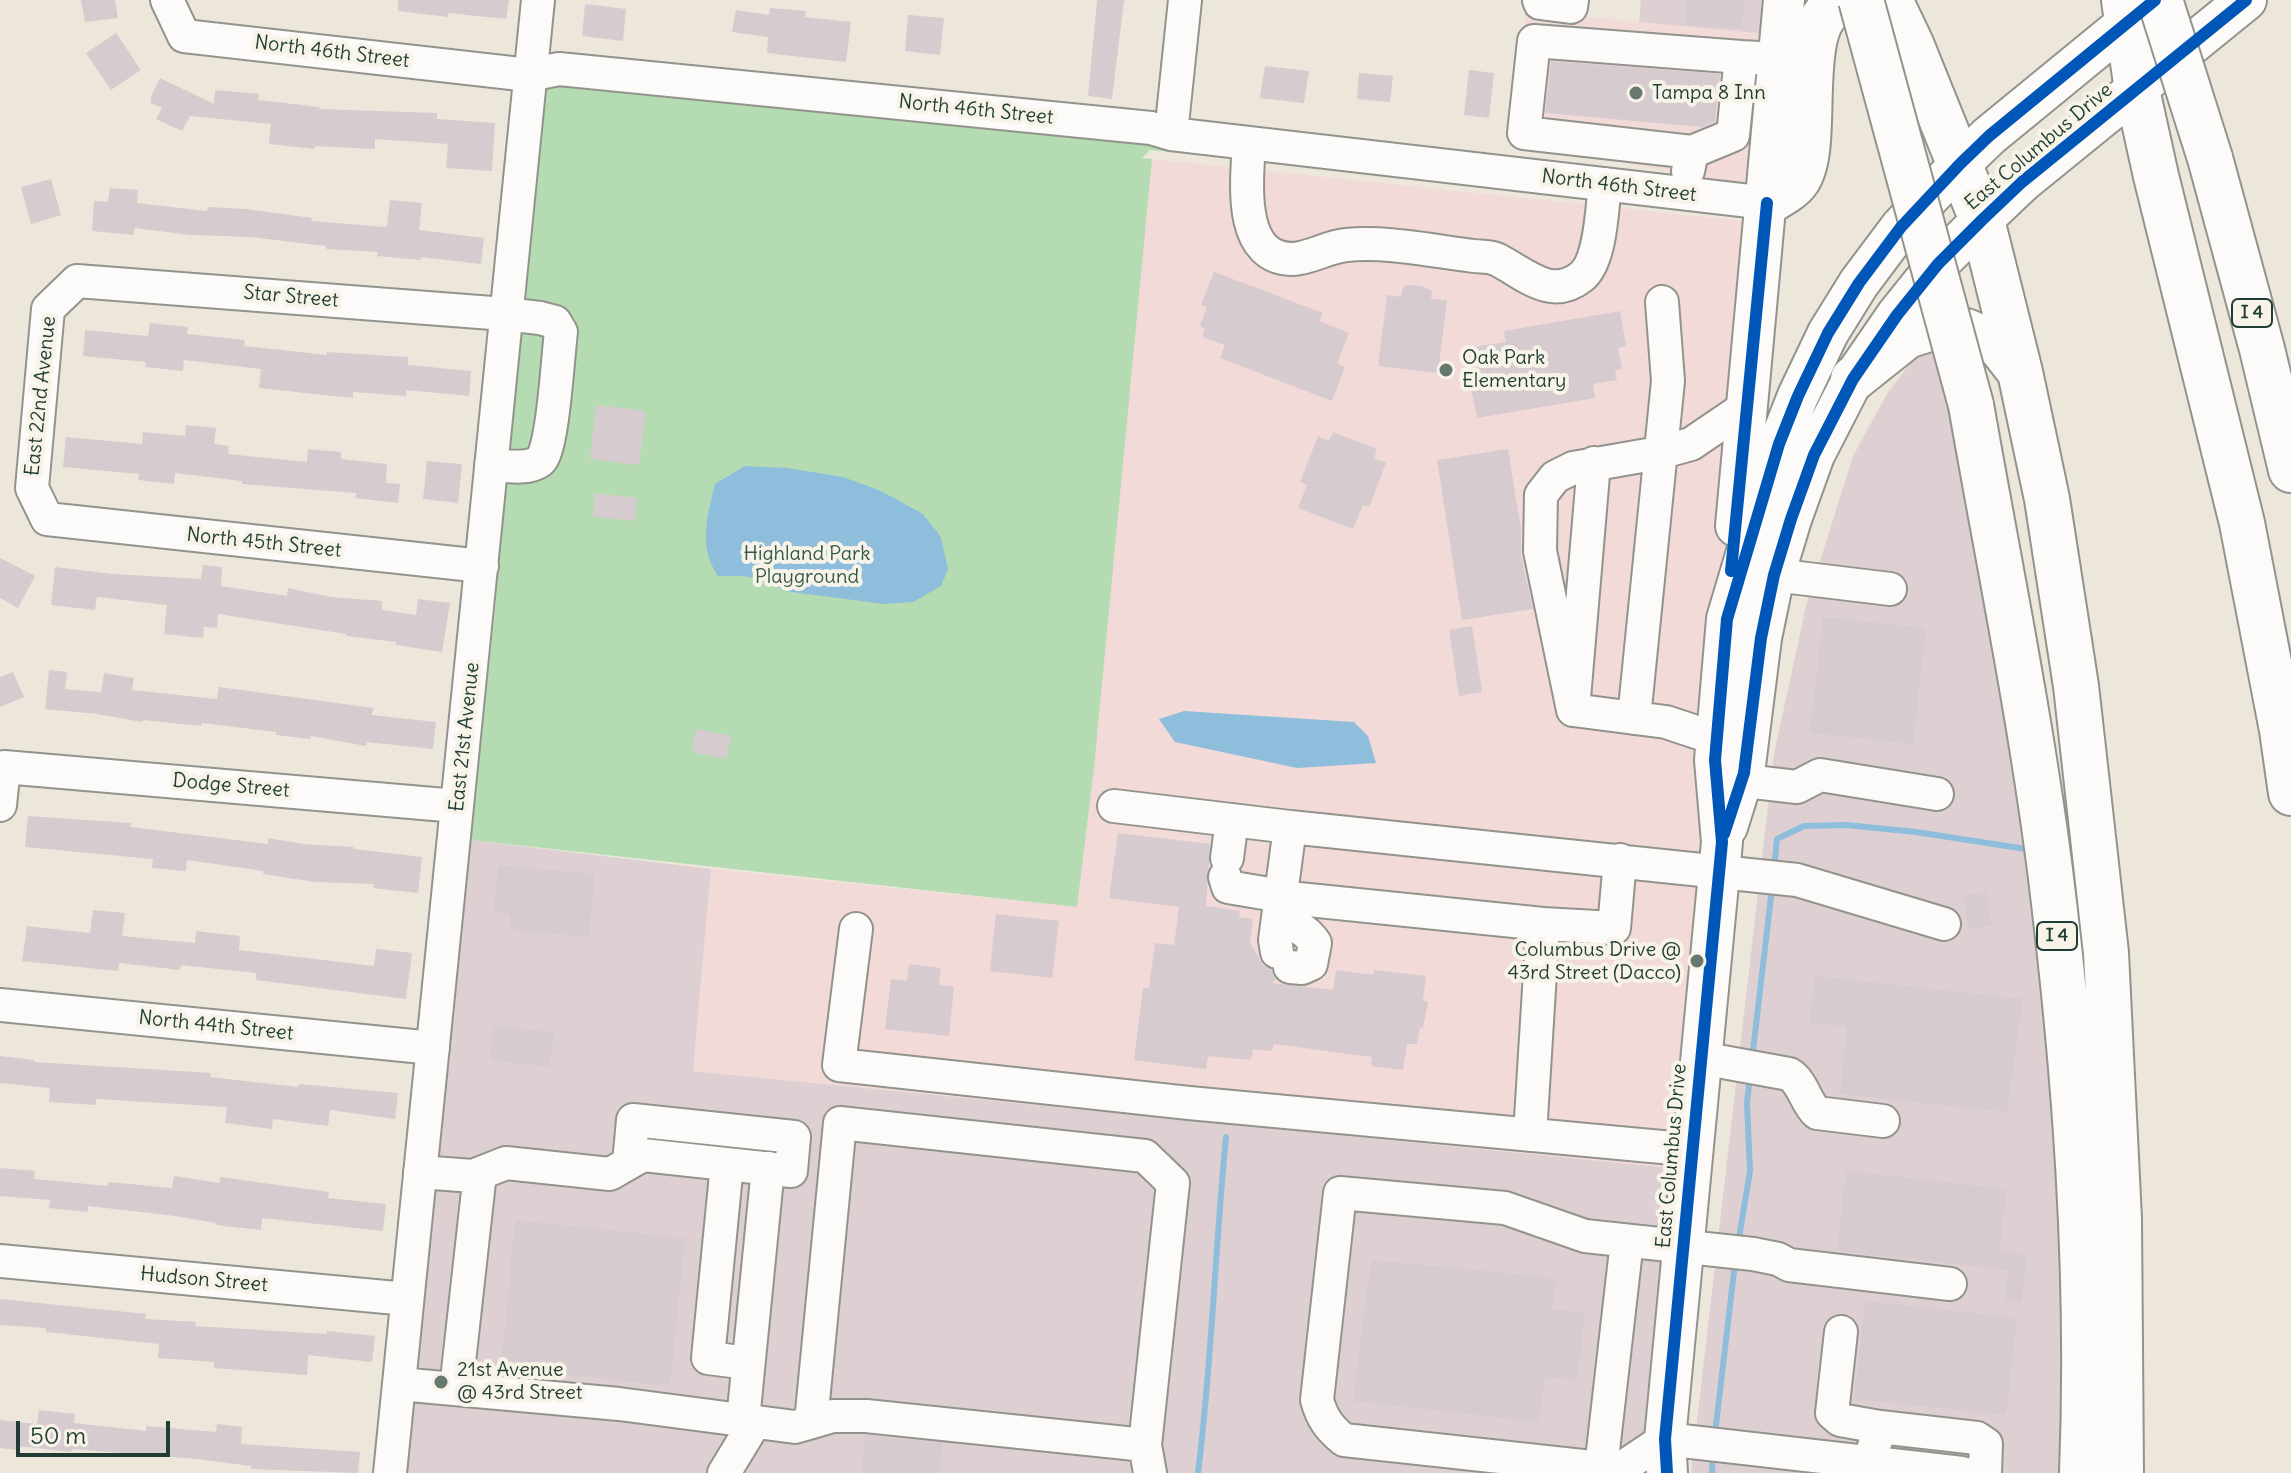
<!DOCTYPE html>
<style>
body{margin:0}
#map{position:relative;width:2291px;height:1473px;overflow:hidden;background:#ede7db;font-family:Delius,sans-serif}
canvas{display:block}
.scale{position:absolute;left:16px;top:1421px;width:154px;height:36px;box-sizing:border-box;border:4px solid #1f3d34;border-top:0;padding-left:10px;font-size:24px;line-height:28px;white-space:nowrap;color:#1f3d34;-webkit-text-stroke:6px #f7f3e8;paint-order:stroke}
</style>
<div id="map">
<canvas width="2291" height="1473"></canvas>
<div class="scale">50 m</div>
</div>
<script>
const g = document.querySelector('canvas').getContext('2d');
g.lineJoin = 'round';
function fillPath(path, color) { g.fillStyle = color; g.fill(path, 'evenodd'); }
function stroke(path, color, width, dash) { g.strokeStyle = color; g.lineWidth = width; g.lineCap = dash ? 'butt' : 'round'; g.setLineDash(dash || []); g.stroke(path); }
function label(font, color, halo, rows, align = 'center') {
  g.font = font + ' Delius,sans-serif'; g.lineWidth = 8; g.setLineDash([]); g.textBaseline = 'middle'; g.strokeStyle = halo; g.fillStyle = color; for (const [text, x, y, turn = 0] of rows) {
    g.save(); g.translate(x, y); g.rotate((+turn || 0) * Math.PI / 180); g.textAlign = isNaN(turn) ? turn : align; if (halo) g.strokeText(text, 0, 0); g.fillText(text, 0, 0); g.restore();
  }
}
fillPath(new Path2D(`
 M1525 11 1778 35 1777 195 1519 140Z
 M1152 159 1763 223 1681 1169 693 1071 711 869 1077 907 1094 768Z`), '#f2dad9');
fillPath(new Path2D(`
 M1641 0H1778V35L1639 22Z
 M1926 342 1952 344 2030 693 2083 1473H1691L1774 754 1806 606 1853 456 1887 394Z
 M471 840 711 869 693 1071 1681 1169 1657 1444 1646 1473H406Z`), '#ded0d2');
fillPath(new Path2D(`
 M560 80 1175 145 1174 152 1150 150 1142 158 1152 159 1094 768 1077 907 471 840 495 611 541 84Z`), '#b4dbb1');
fillPath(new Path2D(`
 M745 466 787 468 843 477 881 491 923 514 941 537 948 569 941 586 913 602 884 604 784 591 767 581 744 576H718C698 546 707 517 715 484Z
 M1184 711 1354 722 1368 736 1376 763 1297 768 1175 742 1159 719Z`), '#8ebedc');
stroke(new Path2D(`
 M1774 869 1777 839 1804 826 1846 825 1916 832 2026 849
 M1753 1051 1772 888
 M1738 1244 1750 1171 1747 1103 1749 1085
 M1715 1434 1735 1263
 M1198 1473C1212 1361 1215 1249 1226 1137
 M1712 1473 1713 1453`), '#8ebedc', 6);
fillPath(new Path2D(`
 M81 0H115L118 18 85 22Z
 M398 0H509L506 19 448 13V17L398 11Z
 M1097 0H1124L1112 99 1088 96Z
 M1687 0H1744L1742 29 1685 25Z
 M585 4 626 9 623 41 582 36Z
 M770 8 806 11 805 17 851 22 846 62 767 53 768 37 732 32 736 10 769 15Z
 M908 15 944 18 940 55 905 51Z
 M116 33 141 70 111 90 86 53Z
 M1551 61 1720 74 1715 122 1702 127 1545 113Z
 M1265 66 1309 71 1304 103 1260 98Z
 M1469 70 1494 73 1489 118 1464 115Z
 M1359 73 1393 76 1390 102 1357 99Z
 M160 78 214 104 215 90 259 94 258 100 320 107 319 109 437 113V119L495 123 492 171 446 168 448 144 375 139V149L315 146V149L269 144 271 124 190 116 182 131 156 119 162 108 151 103V96Z
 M51 179 61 215 31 224 21 187Z
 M110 188 138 190 137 203 207 211 208 207 246 209 312 218 311 221 387 227 390 200 422 203 419 230 484 238 481 264 421 257V260L377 256 378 252 326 249V246L250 237 191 235 134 228V235L92 231 94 201 108 202Z
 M1214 272 1323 313 1319 321 1349 333 1337 363 1345 367 1332 401 1220 358 1225 345 1202 337 1205 329 1200 326 1207 307 1201 305Z
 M1411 285 1422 286 1432 291 1431 299 1447 300 1438 373 1378 366 1387 295 1401 297 1403 286Z
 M1620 311 1626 346 1618 348 1622 369 1615 371 1617 380 1593 384 1595 398 1477 418 1470 382 1480 380 1474 347 1506 342 1504 331Z
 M150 323 188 327 187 334 245 340 244 346 327 355V352L408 357V365L471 371 469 396 406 390V396L353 392V398L324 395 259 388 261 369 184 360 183 371 145 367 146 362 83 356 85 330 148 336Z
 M596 405 646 411 639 465 590 459Z
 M186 425 216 428 214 444 229 446 228 454 307 462 308 449 341 452V459L387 464 386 483 400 484 398 503 355 498 356 493 242 484V481L175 473 174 484 138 480 139 474 63 467 66 437 142 444 143 432 185 436Z
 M1333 432 1377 449 1374 458 1386 463 1369 507 1363 505 1353 529 1298 508 1307 485 1300 482 1318 436 1329 441Z
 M1508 449 1521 530V555L1533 609 1462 620 1437 460Z
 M427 461 462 464 458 503 423 499Z
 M595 493 637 498 635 521 593 517Z
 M0 558 35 576 18 608 0 598Z
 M203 565 222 567 221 586 287 596 288 588 331 597 382 601V610L416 615 418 599 450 603 442 652 396 645V642L346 636V634L218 614 217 628 204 627 203 638 164 634 167 605 97 597 95 610 51 605 55 567 112 574 201 579Z
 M1823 617 1926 628 1913 744 1810 733Z
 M1472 626 1482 692 1459 696 1449 630Z
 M49 670 67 672 65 689 101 692 104 673 134 678 132 690 217 699 219 687 373 708 372 715 436 722 433 749 367 742 366 746 311 736 310 739 276 735V732L202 723 201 726 143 720 142 722 97 714 45 709Z
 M13 672 24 697 0 707V677Z
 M696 729 731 736 726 759 692 752Z
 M28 816 131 823V827L268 844V838L303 844 354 847V849L422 857 418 893 373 888 374 884 315 882 263 874 264 871 187 860 186 871 152 868 153 859 25 847Z
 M1118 833 1210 844 1206 906 1240 911 1239 917 1253 919 1250 943 1263 965 1272 970 1276 979 1272 983 1333 990 1336 970 1373 975 1374 970 1426 976 1423 1000 1428 1002 1423 1028H1420L1417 1044H1407L1403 1070 1371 1066 1372 1057 1274 1044 1272 1051 1253 1049 1251 1060 1208 1056 1206 1069 1134 1060 1143 988H1149L1155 943 1174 945 1179 907 1109 898Z
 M498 865 595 874 589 937 509 930 510 914 494 912Z
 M1986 892 1992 926 1969 929 1963 896Z
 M93 910 125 913 122 936 195 943 196 931 240 936 239 950 374 966 376 949 412 953 406 999 256 980V973L181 965 180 970 119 963 118 971 22 961 27 926 90 933Z
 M996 914 1059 921 1052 978 990 971Z
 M909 964 941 968 939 985 954 987 949 1036 885 1029 891 979 907 981Z
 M1815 976 2023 999 2007 1112 1840 1094 1847 1026 1810 1023Z
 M493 1026 554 1032 550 1067 490 1060Z
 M0 1056 34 1060V1062L211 1073 210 1077 298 1087 299 1084 398 1093 395 1119 330 1110 328 1126 273 1119 272 1129 225 1123 227 1107 96 1099V1105L49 1102 50 1088 0 1083Z
 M0 1168 35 1171 34 1179 108 1186 109 1182 172 1188 174 1176 220 1183V1177L329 1192 328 1198 386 1204 383 1231 262 1218 261 1230 215 1225 216 1223 168 1215 88 1206V1212L49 1208 50 1200 0 1196Z
 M1846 1171 2007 1189 1999 1251 2027 1254 2022 1301 2005 1299 2008 1270 1837 1251Z
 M515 1220 685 1238 670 1386 501 1368Z
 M1371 1260 1556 1278 1552 1309 1585 1313 1577 1380 1545 1377 1539 1422 1353 1401Z
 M0 1299 146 1314 145 1319 196 1322 195 1326 326 1334 327 1331 375 1336 372 1362 308 1355 307 1375 214 1368V1362L158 1358 159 1344 46 1332V1328L0 1325Z
 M1865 1301 2017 1318 2006 1415 1854 1399Z
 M39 1410 75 1414 74 1423 146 1431V1426L216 1432 217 1424 242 1427 241 1444 360 1452 358 1473 251 1469V1466L197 1459 72 1449 71 1452 18 1446 17 1450 0 1448V1420L37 1424Z
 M865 1435 943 1443 939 1473H861Z`), '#d6cbce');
const minor = new Path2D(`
 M167 0 184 36 529 75 559 69 1151 128 1171 134 1767 203
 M1539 0 1540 3 1571 7 1572 0
 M1171 134 1185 0
 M1249 143C1247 180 1237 259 1293 259 1311 258 1327 247 1346 245 1388 241 1432 251 1474 256 1482 257 1491 256 1498 260 1524 273 1551 301 1581 277 1601 262 1602 208 1605 184
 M1692 152 1524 133 1534 41 1741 57
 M1688 171 1692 152 1733 135 1741 57 1760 58
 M1594 463 1573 710 1666 722 1717 739
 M482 566 47 519 32 488 48 309 77 281 505 314 540 318 555 322 561 332C558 353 553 451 540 461 528 470 506 466 491 465
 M1774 575 1890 589
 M1573 710 1540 551 1541 495 1555 477 1573 468 1659 453 1691 444 1747 406
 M1634 718 1668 381 1662 302
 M1719 778 1797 787 1820 775 1937 794
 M0 805 4 767 457 806
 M1114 806 1290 827
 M1227 858 1232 820
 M1225 877 1228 887 1299 899 1543 924 1530 1135
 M1278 923C1295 925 1305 928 1315 943L1311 964 1302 968 1290 967
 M1543 924 1614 928 1620 860
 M856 929 839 1065 1189 1103 1694 1150
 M1277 952 1275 940 1290 827 1797 880 1944 924
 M0 1005 433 1048
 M1701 1058 1789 1074C1803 1082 1805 1102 1817 1113L1883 1121
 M727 1164 708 1358 748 1363
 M420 1172 473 1176 506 1163 610 1174 643 1155 791 1171 794 1137 633 1120 629 1163
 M0 1261 407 1299
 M1841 1332 1832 1413 1840 1420 1880 1427
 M399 1384 619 1404 795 1427 833 1416H866L1145 1445 1173 1183 1145 1156 840 1123 811 1422
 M456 1389 480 1173
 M743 1420 768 1168
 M1145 1445 1150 1473
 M1869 1463 1880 1427 1977 1438 1986 1444 1985 1473
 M1601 1468 1627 1241
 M390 1473 538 0
 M724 1473 755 1422
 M1611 1473 1601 1468 1344 1440C1329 1428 1322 1418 1317 1400L1340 1193 1505 1208 1585 1236 1753 1254 1778 1259 1789 1265 1950 1284
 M1614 1473 1665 1439 1962 1473`);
const major = new Path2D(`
 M1736 526 1784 0
 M1727 827 1744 773 1761 638 1774 575 1791 519 1814 455 1853 379 1897 315 1938 264 1982 220 2022 182 2246 0
 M1667 1473 1665 1439 1722 842 1715 760 1727 619 1779 444 1798 396 1828 333 1859 283 1901 227 1960 164 1989 136 2149 5`);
const highway = new Path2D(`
 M1890 0 1911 44 1982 220 2020 372 2047 499 2076 686 2106 953 2119 1219 2121 1473
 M2124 0 2137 90 2156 176 2242 523 2282 730 2291 793
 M2210 158 2262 349 2291 470
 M1767 203C1775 197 1791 190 1797 181 1825 145 1787 8 1848 2 1866 0 1879 7 1892 19
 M1853 379 1907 336 1935 327 1966 331 1999 345 2020 372
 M1971 405C1998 559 2030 714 2050 870 2075 1070 2090 1271 2082 1473`);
stroke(minor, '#92938c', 36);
stroke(major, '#92938c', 44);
stroke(highway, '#92938c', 48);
stroke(minor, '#fcfbfa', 32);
stroke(major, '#fcfbfa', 40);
stroke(highway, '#fcfbfa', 44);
const highwayBridge = new Path2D(`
 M1861 0 1971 405
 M2160 0 2210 158`);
stroke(highwayBridge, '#92938c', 48, []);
stroke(highwayBridge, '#fcfbfa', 44);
stroke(new Path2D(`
 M1731 571 1767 203
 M1724 834 1744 773 1761 638 1774 575 1791 519 1814 455 1853 379 1897 315 1938 264 1982 220 2022 182 2246 0
 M1667 1473 1665 1439 1722 842 1715 760 1727 619 1779 444 1798 396 1828 333 1859 283 1901 227 1960 164 1989 136 2155 0`), '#0057b8', 12);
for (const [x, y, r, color] of [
 [1636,93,8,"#67786e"],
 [1446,370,8,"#67786e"],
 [1697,961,8,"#67786e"],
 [441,1382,8,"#67786e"]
]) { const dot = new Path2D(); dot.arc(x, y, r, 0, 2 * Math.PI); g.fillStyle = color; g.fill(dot); stroke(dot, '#f7f3e8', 3); }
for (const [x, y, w] of [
 [2252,313,40],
 [2057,936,40]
]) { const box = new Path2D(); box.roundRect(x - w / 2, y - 14, w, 28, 6); g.fillStyle = '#f7f3e8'; g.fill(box); stroke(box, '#1f3d34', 2); }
label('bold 18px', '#1f3d34', null, [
 ["I 4",2252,313],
 ["I 4",2057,936]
]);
label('20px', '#1f3d34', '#f7f3e8', [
 ["North 46th Street",332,52,7],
 ["North 46th Street",976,110,6],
 ["East Columbus Drive",2039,147,-40],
 ["North 46th Street",1619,186,7],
 ["Star Street",291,297,5],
 ["East 22nd Avenue",41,396,-84],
 ["North 45th Street",264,543,6],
 ["East 21st Avenue",465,737,-84],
 ["Dodge Street",231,786,5],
 ["North 44th Street",216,1026,6],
 ["East Columbus Drive",1672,1156,-85],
 ["Hudson Street",204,1280,5]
]);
label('20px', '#1f3d34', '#f7f3e8', [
 ["Tampa 8 Inn",1652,93],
 ["Oak Park",1462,358],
 ["Elementary",1462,381],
 ["Columbus Drive @",1681,950,"right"],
 ["43rd Street (Dacco)",1681,973,"right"],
 ["21st Avenue",457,1370],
 ["@ 43rd Street",457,1393]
], 'left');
label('20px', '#335b46', '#f7f3e8', [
 ["Highland Park",807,554],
 ["Playground",807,577]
]);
</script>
